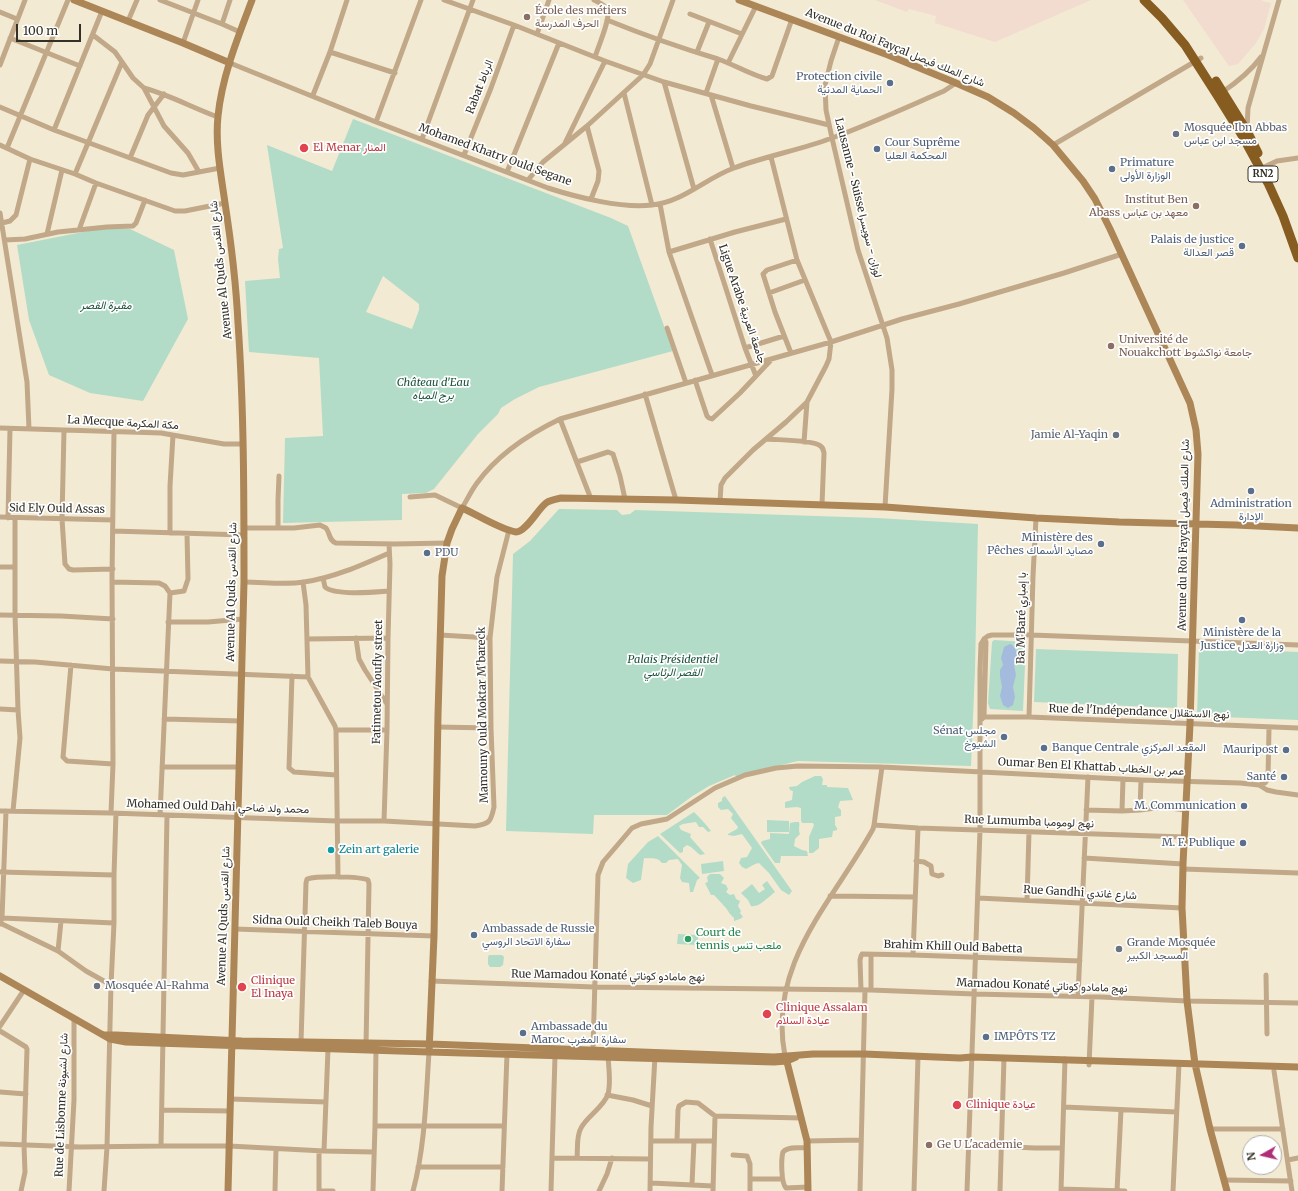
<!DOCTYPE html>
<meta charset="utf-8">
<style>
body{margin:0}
#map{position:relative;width:1298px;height:1191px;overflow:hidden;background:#f3ead3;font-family:Merriweather,serif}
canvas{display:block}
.north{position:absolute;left:1242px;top:1135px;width:40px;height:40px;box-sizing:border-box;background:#fff;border:1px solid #adaca9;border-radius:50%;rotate:262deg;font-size:11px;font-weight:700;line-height:16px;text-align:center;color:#333027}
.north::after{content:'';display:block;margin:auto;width:14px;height:18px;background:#b02d77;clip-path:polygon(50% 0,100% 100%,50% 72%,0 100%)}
.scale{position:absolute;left:16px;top:24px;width:65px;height:18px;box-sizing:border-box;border:2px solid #333027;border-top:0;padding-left:5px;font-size:12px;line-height:14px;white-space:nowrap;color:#333027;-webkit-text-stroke:3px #fff;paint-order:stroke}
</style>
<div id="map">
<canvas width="1298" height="1191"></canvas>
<div class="north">N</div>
<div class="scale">100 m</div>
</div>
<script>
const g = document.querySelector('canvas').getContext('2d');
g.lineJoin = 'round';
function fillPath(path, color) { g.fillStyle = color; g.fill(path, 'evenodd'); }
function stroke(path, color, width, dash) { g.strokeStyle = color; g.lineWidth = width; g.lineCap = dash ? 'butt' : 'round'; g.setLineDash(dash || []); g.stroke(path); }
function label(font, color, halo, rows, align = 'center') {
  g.font = font + ' Merriweather,Vazirmatn,serif'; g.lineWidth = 3.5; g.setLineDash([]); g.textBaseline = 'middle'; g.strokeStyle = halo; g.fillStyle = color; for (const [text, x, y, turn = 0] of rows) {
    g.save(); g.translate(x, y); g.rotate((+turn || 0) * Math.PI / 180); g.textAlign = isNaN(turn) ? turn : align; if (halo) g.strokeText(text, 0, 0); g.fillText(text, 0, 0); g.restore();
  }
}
fillPath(new Path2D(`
 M875 0H1091L995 42 935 23 936 16 909 9 907 12Z
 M1183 0H1262V1L1271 3 1264 29 1256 43 1238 64 1229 66Z`), '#f2dbcf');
fillPath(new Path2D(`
 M353 119 611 218 628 226 673 351 539 387 515 399 501 408 498 414 478 434 434 489 426 493 402 494V520L283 523 285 438 323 436 319 358 249 352 245 281 280 278 278 259 279 249 283 248 267 145 332 171ZM383 276 419 304V310L412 329 366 312Z
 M103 228 130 229 174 250 188 319 143 401 90 393 49 375 29 320 17 245Z
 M559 509 617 510 622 515 630 514 635 510 877 518 978 524 975 670 971 766 798 761 777 766 737 778 735 775 709 786 691 797 667 815H594L593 834 506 831 513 554 530 541Z
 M994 640 1026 642 1023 711 990 709 988 703 992 642Z
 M1199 648 1298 652V720L1197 716Z
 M1036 649 1178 654 1177 708 1034 702Z
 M815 776H821L823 779 822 785H827V787L848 788 853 800 840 801 838 807 841 810V816L835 817V825L837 828V830L833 831 832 837 819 839V848L813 853H809V837L814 825 813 823H802L801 820V808L797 807 785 808V802L792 800 793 791 790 790 789 787 797 786 802 782Z
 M725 796 792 891 789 895 781 890 769 873 759 863 755 864 746 869 742 867 739 863 741 858 747 857 752 848 742 834 734 836 728 835V834L737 829 738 827 731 818 733 814 728 809 721 810 718 807V803L722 801V798Z
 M694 812C700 818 706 824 711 831L708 832 703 827H699L696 822 683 824 679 826 681 830 691 834 690 837 705 854 700 855 691 847 687 845 683 848V852L680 853 660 834Z
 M767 820 789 821V832H767Z
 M795 822H799C800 826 798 830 800 834L795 839 794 846 802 850 807 851 808 856H781L780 863H775L761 843 762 841 770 839V833L789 834 790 823Z
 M658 836 700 878 697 880 693 892H690L689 883 682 882 680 878 682 865 678 859 669 860 666 863H662C657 856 651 859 644 858L641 880 633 883 626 878 628 864 648 842Z
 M723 861 724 871 702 874 701 864Z
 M710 874H720L724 878 721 883 726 885 728 889 726 892 730 895 734 894 736 899 740 901 738 906 741 911 740 913 743 917 740 919 734 921V918L730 914 726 908 714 895H711L705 883 708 882 707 877Z
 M767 881 775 892C768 897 759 908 751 906L748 900 741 893 752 884 759 893 765 889 762 885Z
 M678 934 698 935V945L677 944Z
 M489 955H502L504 957 503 965 500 967H490L488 964V957Z`), '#b2dcc7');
fillPath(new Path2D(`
 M1010 644 1012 645 1015 648 1017 655 1014 665 1016 675 1013 687 1015 697 1013 705 1008 708 1003 705 1000 696 1002 687 1000 676V670L1003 665 1001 658 1004 647Z`), '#a4bbdd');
stroke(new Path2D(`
 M160 0 222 24 240 32
 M444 0 514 25 605 61 664 82 751 106 829 125
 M594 0C598 2 605 5 607 9 612 16 598 47 595 57
 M0 12 17 19
 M690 14 742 34
 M607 20C644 35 681 48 718 59 735 65 751 75 767 79L772 76 792 19
 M128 21 137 0
 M222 24 230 0
 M537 34 549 0
 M839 37 831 61 825 85 826 110 832 138 858 250 887 338 892 370V389L885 507
 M10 38 80 66
 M183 43 198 0
 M330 52 395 73
 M697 52 709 22
 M122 62 133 78 144 88 164 126 188 153 199 172
 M230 63 376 122 548 188C576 197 623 209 652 205 683 202 706 178 734 168 766 156 800 150 832 138 870 124 907 107 944 91L956 83
 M728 63 756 6
 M0 65 25 0
 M664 82 694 189
 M144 88C170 95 193 108 218 117
 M624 93 652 205
 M706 93 718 59
 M1221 93C1236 83 1250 72 1261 57
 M313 95 330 52 347 0
 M711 95 733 168
 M0 107 54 130 171 173 183 175 220 168
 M376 122 421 0
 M587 126 599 171 598 181 591 199
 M1247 129 1248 108 1279 0
 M54 130 102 11
 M422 139 473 0
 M565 143 605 61
 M0 145 30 159 75 174 96 183 175 211H185L225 203
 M1053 145 1201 58
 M7 148 68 0
 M464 155 491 88 514 25
 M130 158 148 115 164 94
 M1260 169 1277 161 1298 158
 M507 172 559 43
 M75 174 122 62 115 52 93 35
 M528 180 543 162 587 126 643 75 650 64 673 0
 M660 204 669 252 712 375
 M0 213 27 382 29 429
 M2 223 10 221 16 215 30 159
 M79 230 96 183
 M47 234 62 170
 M710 239 745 348 756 376
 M5 240 25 239 58 232 107 227 133 226 136 223 145 200
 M669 252 735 232 786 219
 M769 293 805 280
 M667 328 686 383
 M745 348 784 336
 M791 353 775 312 763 274 767 270 797 260
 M695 380 707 416 709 418 712 419 740 393 772 359
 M645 394 676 500
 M560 419 591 499
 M0 428 161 433 224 444H243
 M64 430 62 519 65 564 69 569 73 570 113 569
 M767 439C779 440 811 440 819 445 823 447 823 449 824 453L822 505
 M804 442 807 402
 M577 462 608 452 613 454 620 476 625 499
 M410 497 435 495 462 508C467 500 471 491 477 483 498 454 529 434 560 419L831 342 902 319 959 304 1064 273 1122 254
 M720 502 721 485 725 478 753 450 786 422 807 402 826 366 829 359 831 342 797 260 771 157
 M0 517 113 520
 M8 518 10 429
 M244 528H294L320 525 326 528C330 533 329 541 336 543L395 544 447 543
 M278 528V500L279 476
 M113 531 244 535
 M170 533V486L173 435
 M0 567H15
 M323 578 325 587C335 596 376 592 389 591
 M112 582 159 583 165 586 170 593 160 815
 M244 582C264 582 285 585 304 582 333 578 362 565 389 553
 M303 582 306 605 308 677 335 726 336 730 338 877
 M170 593 184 591 188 579 187 534
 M0 615 61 616 113 619
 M168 622H208L243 619
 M440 635 490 638
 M356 638 359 659 365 670 387 704
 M307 639 388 638
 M984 639 988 636 992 635H1031L1298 645
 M0 661 35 662 113 669 308 677
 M71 665 63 757 67 761 113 764
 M292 676 289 768 294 772 336 775
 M0 709 18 710
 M980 717H1029L1298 728
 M1029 717 1033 576 1036 518
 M164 719 241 721
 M982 719 984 717 986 642 984 639
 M437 727 491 728
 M336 730H387
 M162 767H239
 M1259 785 1265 783 1268 779 1269 728
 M1086 810 1122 811 1140 810 1163 807 1185 810
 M1140 810 1141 780
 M0 811 111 813 337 821H384L475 826C490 824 491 821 494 807L491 728 490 638 497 577 509 530
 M13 811 20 738 18 710 15 615V518
 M1122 811 1123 779
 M111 813 113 764 112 576 114 431
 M384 821 387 730 388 638 390 564 389 544
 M874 825 918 828 1184 837
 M1084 858 1183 864
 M916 861 924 862 931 866 932 874 938 876 942 875
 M1183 869 1298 873
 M0 872 114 875
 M830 896 915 897
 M978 898 1182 908
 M1027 900 1029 832
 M2 918 114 923
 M0 923 58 951 86 971 111 985
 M0 924 2 918 6 811
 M235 929 434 936
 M58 951 61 921
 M913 955 918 828
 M1266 975 1267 1034
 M431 981 594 987 871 990 974 994 1101 997 1187 1001 1298 1003
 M861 990 860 960 861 956 862 954 913 955 1080 961
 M871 990V955
 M1078 996 1088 777
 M0 1026 24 990
 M0 1031 26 1047 27 1049 24 1145 25 1172 21 1191
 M301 1042 306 883 307 879C316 876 359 876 368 880L369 884 366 1046
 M593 1049 598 875 603 862 632 828 641 824 667 819 715 788 745 775 776 768 798 766 882 767 1141 780 1240 783 1259 785 1267 790 1276 792 1298 795
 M785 1056C767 964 832 903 873 829L874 825 882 767
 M1089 1065 1092 997
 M1274 1071 1292 1191
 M0 1092 26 1094
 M607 1095 633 1100 652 1106
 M230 1099 326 1102
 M1064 1107 1176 1112
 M162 1110 230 1111
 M375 1126H504
 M1210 1129H1283
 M651 1141H714
 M677 1141 678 1110 679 1106 686 1102 698 1103 715 1116 802 1118
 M807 1141 861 1140
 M0 1144 80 1147 161 1146H229L324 1151 374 1152
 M969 1145 1035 1148H1062
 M161 1146 167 815
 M807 1148C800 1148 788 1146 783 1152 781 1159 781 1183 786 1188L808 1187
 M324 1151 328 1049
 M733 1155 747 1156 750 1164V1191
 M552 1158 650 1159
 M577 1158C578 1149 576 1136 581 1128 587 1116 604 1107 608 1094 611 1083 609 1069 608 1057
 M1288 1160 1298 1158
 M418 1167H503
 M750 1179H782
 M1224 1180 1291 1181
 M651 1183 713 1186
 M692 1184 694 1141
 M1061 1189 1125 1191
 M69 1191 74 1100V1019
 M104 1191 107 1147 111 985 114 923V875L116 813
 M275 1191 276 1149
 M319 1191V1151
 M319 1191H333
 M373 1191 375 1126 376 1048
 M413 1191C425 1147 426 1098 429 1052
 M502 1191 507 1054
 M551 1191 555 1056
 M599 1191 607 1174 612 1158
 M650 1191 651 1127 655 1056
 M713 1191 715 1116
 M860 1191 865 990
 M914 1191 918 1057
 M967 1191 980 830V670L981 644 984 639
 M1000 1191 1004 1058
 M1061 1191 1065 1059
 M1117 1191 1121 1110
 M1173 1191 1179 1064`), '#c1a889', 5);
stroke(new Path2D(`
 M74 0 183 43 230 63
 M739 0 888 55 956 83 988 97 1014 113 1034 128 1053 145 1083 181 1095 199 1110 229 1190 403 1196 430 1198 454 1190 724 1183 864 1182 908 1187 1001 1195 1064 1210 1129 1227 1191
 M0 976 110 1039 126 1042 429 1052 774 1062 787 1061 796 1057
 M104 1035H116L242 1041 430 1044 774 1057 813 1054H864L960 1058 972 1057 1298 1067
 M429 1052 434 936 438 715 442 576 447 543 452 529 462 508C476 514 501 530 516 532 526 532 538 509 546 503 550 500 556 499 561 498L676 500 885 507 1036 518 1119 522 1236 525 1298 528
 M786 1058 807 1141 808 1191
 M228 1191 244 582C244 496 244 409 238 323 236 282 231 242 225 203 221 174 215 145 218 116 222 76 238 37 252 0`), '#ac8657', 7);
stroke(new Path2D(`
 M1144 0 1162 18 1185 45 1217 95 1243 137 1268 183 1283 216 1298 258
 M1216 81 1247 131 1258 153`), '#865c21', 9);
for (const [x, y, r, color] of [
 [527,17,4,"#8d6e63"],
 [890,83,4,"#5c6f8a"],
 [1176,134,4,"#6b7280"],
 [304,148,5,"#e0444e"],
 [877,149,4,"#5c6f8a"],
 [1112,169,4,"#5c6f8a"],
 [1196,206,4,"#8d6e63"],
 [1242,246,4,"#5c6f8a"],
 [1111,346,4,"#8d6e63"],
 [1116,435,4,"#6b7280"],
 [1251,491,4,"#5c6f8a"],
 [1101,544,4,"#5c6f8a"],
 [427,553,4,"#5c6f8a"],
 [1242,620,4,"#5c6f8a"],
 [1004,737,4,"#5c6f8a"],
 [1044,748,4,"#5c6f8a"],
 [1286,750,4,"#5c6f8a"],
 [1284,777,4,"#5c6f8a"],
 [1244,806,4,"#5c6f8a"],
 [1243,843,4,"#5c6f8a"],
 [331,850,4,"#0f9aa8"],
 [474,935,4,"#5c6f8a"],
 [688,939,4,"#2e9e5b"],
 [1119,949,4,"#6b7280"],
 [97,986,4,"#6b7280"],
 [242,987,5,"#e0444e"],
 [767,1014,5,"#e0444e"],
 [523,1033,4,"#5c6f8a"],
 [986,1037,4,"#5c6f8a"],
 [957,1105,5,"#e0444e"],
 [929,1145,4,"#8d6e63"]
]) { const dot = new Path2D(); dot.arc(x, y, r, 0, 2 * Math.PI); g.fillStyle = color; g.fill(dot); stroke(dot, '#fff', 1.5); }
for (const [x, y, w] of [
 [1263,174,30]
]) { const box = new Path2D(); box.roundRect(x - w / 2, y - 8, w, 16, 3); g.fillStyle = '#fff'; g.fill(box); stroke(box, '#333027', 1); }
label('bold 10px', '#333027', null, [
 ["RN2",1263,174]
]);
label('11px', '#785e54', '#fff', [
 ["École des métiers",535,11],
 ["الحرف المدرسة",535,24],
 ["Institut Ben",1188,200,"right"],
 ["Abass معهد بن عباس",1188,213,"right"],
 ["Université de",1119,340],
 ["Nouakchott جامعة نواكشوط",1119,353],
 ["Ge U L'academie",937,1145]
], 'left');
label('11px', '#333027', '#fff', [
 ["Avenue du Roi Fayçal شارع الملك فيصل",895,48,22],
 ["Rabat الرباط",480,87,-69],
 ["Mohamed Khatry Ould Segane",495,155,20],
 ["Lausanne - Suisse لوزان - سويسرا",858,198,76],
 ["Avenue Al Quds شارع القدس",221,270,-96],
 ["Ligue Arabe جامعة العربية",742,304,71],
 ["La Mecque مكة المكرمة",123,423,3],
 ["Sid Ely Ould Assas",57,509,1],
 ["Avenue du Roi Fayçal شارع الملك فيصل",1184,535,-89],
 ["Avenue Al Quds شارع القدس",232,592,-89],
 ["Ba M'Baré با إمباري",1022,618,-89],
 ["Fatimetou Aoufly street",378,682,-89],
 ["Rue de l'Indépendance نهج الاستقلال",1139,712,2],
 ["Mamouny Ould Moktar M'bareck",483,715,-91],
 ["Oumar Ben El Khattab عمر بن الخطاب",1091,767,3],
 ["Mohamed Ould Dahi محمد ولد ضاحي",218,807,2],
 ["Rue Lumumba نهج لومومبا",1029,822,2],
 ["Rue Gandhi شارع غاندي",1080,893,3],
 ["Avenue Al Quds شارع القدس",224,916,-88],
 ["Sidna Ould Cheikh Taleb Bouya",335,923,2],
 ["Brahim Khill Ould Babetta",953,947,2],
 ["Rue Mamadou Konaté نهج مامادو كوناتي",608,976,1],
 ["Mamadou Konaté نهج مامادو كوناتي",1042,986,2],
 ["Rue de Lisbonne شارع لشبونة",62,1105,-88]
]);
label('11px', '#4e5e75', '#fff', [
 ["Protection civile",882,77],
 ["الحماية المدنية",882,90],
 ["Cour Suprême",885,143,"left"],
 ["المحكمة العليا",885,156,"left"],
 ["Primature",1120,163,"left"],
 ["الوزارة الأولى",1120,176,"left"],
 ["Palais de justice",1234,240],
 ["قصر العدالة",1234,253],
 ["Administration",1251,504,"center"],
 ["الإدارة",1251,517,"center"],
 ["Ministère des",1093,538],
 ["Pêches مصايد الأسماك",1093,551],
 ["PDU",435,553,"left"],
 ["Ministère de la",1242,633,"center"],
 ["Justice وزارة العدل",1242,646,"center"],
 ["Sénat مجلس",996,731],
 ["الشيوخ",996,744],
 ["Banque Centrale المقعد المركزي",1052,748,"left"],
 ["Mauripost",1278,750],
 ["Santé",1276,777],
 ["M. Communication",1236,806],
 ["M. F. Publique",1235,843],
 ["Ambassade de Russie",482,929,"left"],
 ["سفارة الاتحاد الروسي",482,942,"left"],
 ["Ambassade du",531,1027,"left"],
 ["Maroc سفارة المغرب",531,1040,"left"],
 ["IMPÔTS TZ",994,1037,"left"]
], 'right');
label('11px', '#5b616d', '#fff', [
 ["Mosquée Ibn Abbas",1184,128],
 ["مسجد ابن عباس",1184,141],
 ["Jamie Al-Yaqin",1108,435,"right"],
 ["Grande Mosquée",1127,943],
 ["المسجد الكبير",1127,956],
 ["Mosquée Al-Rahma",105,986]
], 'left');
label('11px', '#be3a42', '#fff', [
 ["El Menar المنار",313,148],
 ["Clinique",251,981],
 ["El Inaya",251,994],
 ["Clinique Assalam",776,1008],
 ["عيادة السلام",776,1021],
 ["Clinique عيادة",966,1105]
], 'left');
label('italic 11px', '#1a513b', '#fff', [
 ["مقبرة القصر",106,306],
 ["Château d'Eau",433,383],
 ["برج المياه",433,396],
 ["Palais Présidentiel",673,660],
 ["القصر الرئاسي",673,673]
]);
label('11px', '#0d838f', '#fff', [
 ["Zein art galerie",339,850]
], 'left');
label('11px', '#27864d', '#fff', [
 ["Court de",696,933],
 ["tennis ملعب تنس",696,946]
], 'left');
</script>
